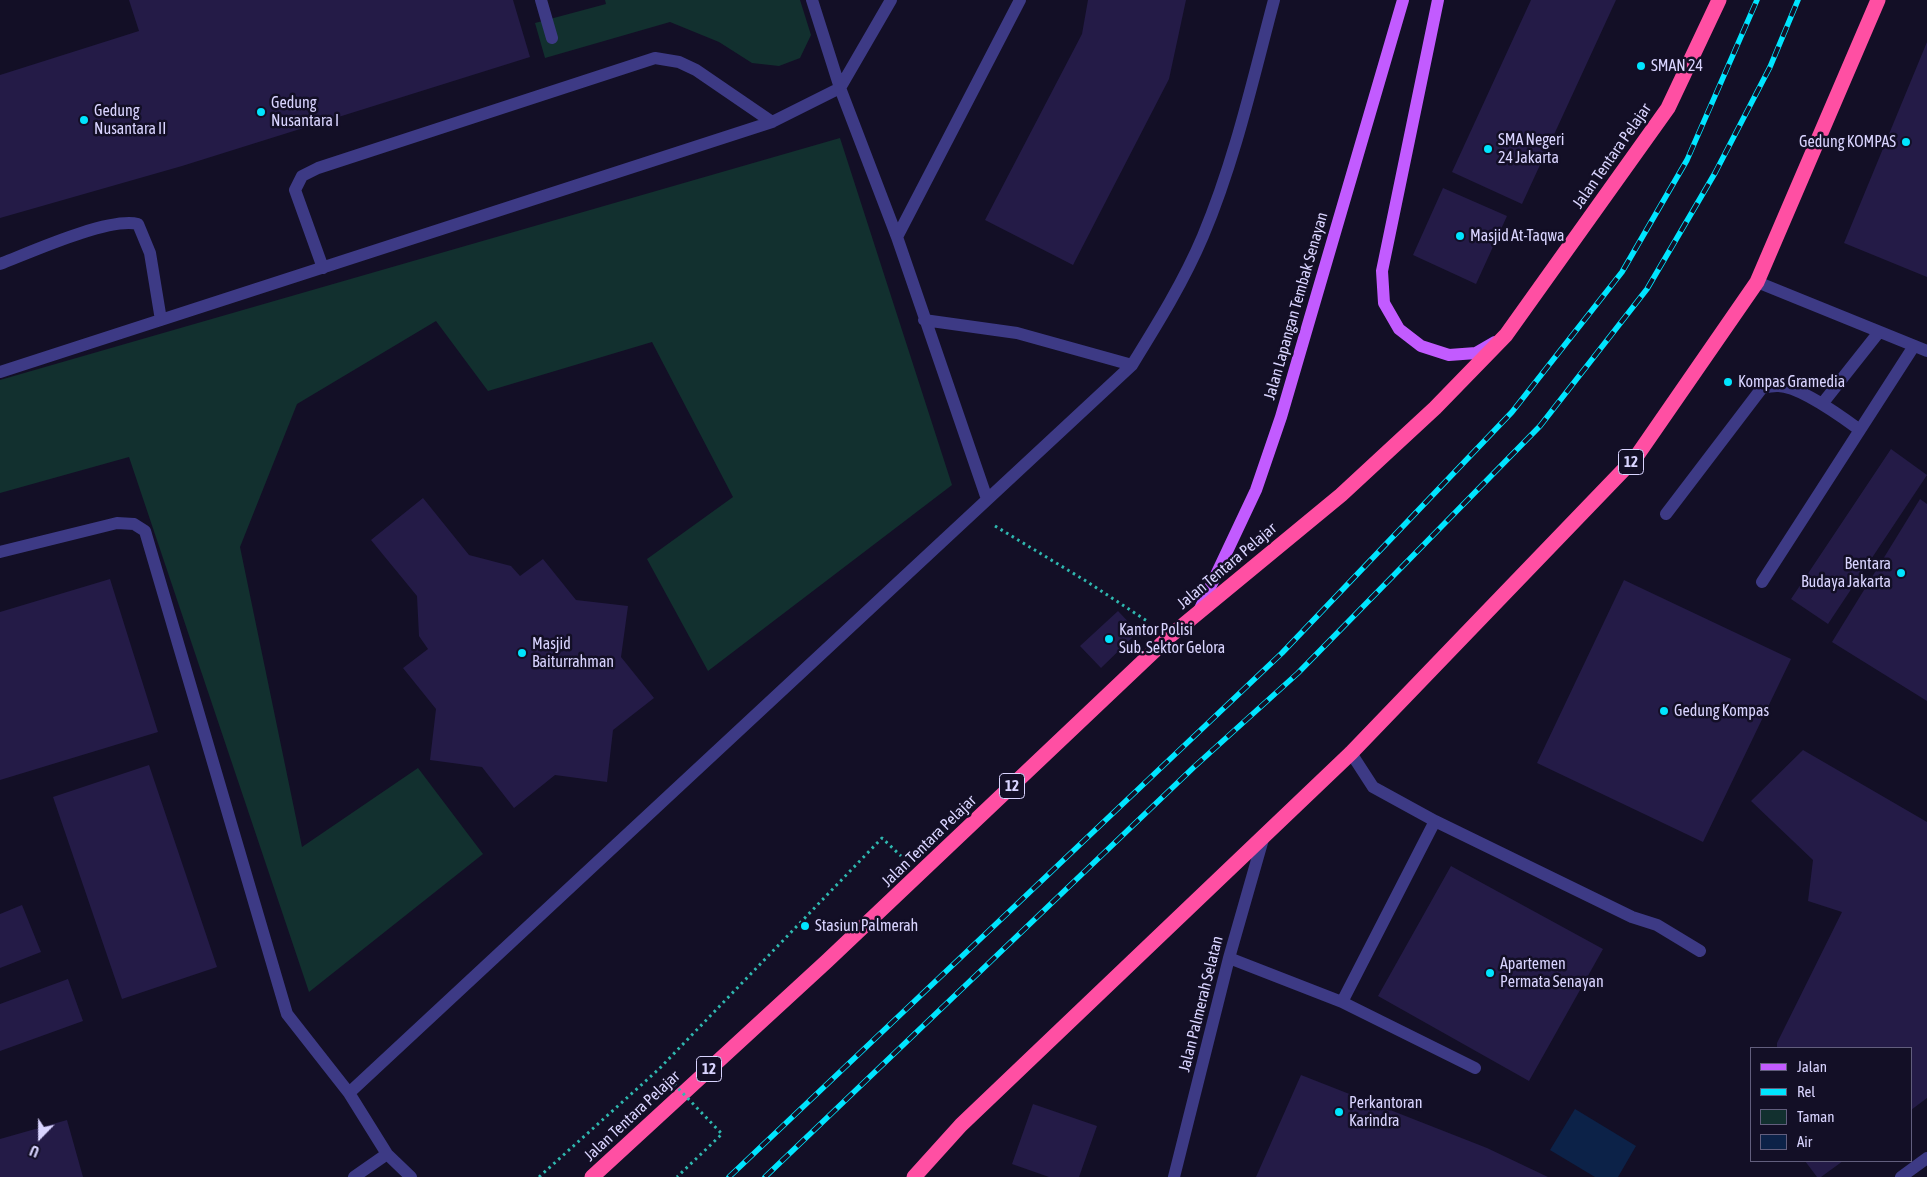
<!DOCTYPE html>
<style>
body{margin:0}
#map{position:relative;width:1927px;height:1177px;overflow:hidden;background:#130f26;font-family:"Asap Condensed",sans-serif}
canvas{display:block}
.legend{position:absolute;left:1750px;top:1047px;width:162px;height:115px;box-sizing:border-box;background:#130f26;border:1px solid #625e7d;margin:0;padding:6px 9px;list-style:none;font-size:15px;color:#d9d4ff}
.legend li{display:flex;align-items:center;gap:10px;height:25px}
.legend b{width:25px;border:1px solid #625e7d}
.north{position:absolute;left:15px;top:1112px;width:50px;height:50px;-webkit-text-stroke:4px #130f26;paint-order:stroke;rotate:202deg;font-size:14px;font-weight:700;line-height:20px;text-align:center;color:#d9d4ff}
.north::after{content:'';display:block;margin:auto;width:18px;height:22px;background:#d9d4ff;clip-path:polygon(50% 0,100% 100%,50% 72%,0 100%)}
</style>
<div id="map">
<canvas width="1927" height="1177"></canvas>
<ul class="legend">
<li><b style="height:6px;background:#c25bff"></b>Jalan</li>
<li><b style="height:6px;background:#00e5ff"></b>Rel</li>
<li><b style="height:14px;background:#12302f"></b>Taman</li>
<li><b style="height:14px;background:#0c2248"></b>Air</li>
</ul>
<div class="north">U</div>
</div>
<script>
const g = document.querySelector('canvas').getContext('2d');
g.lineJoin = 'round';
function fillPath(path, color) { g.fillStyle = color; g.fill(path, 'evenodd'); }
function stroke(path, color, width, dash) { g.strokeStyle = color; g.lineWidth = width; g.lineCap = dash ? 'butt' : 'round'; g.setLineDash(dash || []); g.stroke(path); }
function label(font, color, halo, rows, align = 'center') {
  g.font = font + ' "Asap Condensed",sans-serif'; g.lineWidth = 5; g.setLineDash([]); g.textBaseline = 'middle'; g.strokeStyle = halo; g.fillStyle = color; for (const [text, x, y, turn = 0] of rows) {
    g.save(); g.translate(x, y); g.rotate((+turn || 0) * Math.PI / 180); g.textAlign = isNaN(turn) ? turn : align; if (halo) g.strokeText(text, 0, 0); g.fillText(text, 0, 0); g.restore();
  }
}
fillPath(new Path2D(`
 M605 0H800L811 35 800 58 779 66 752 63 719 42 670 22 545 58 535 23 606 4Z
 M840 138 952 485 708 671 647 559 733 497 652 342 488 391 436 321 297 404 240 547 302 847 418 768 483 854 309 992 129 457 0 493V380Z`), '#12302f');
fillPath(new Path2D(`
 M1575 1109 1636 1146 1618 1177H1595L1550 1150Z`), '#0c2248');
fillPath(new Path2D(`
 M129 0H513L530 57 182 166 0 218V75L139 31Z
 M1088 0H1186L1169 79 1073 265 985 220 1082 34Z
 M1531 0H1616L1522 204 1452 172Z
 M1927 42V277L1844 243Z
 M1443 188 1507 216 1476 284 1413 255Z
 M1891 449 1927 475 1828 624 1791 599Z
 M423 498 469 555 511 566 520 576 543 559 576 600 628 606 621 657 654 698 613 730 607 782 555 775 514 808 482 767 430 760 436 709 403 668 428 649 419 636 417 596 371 540Z
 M1920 499 1927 504V701L1832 642Z
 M110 579 158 732 0 780V612Z
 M1624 580 1791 659 1703 842 1537 763Z
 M1118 611 1138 632 1101 668 1080 646Z
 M1803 750 1927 822V1098L1911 1110V1048H1777V1043L1842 912 1808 901 1813 860 1751 801Z
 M149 765 217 967 122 999 53 797Z
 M1451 866 1603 949 1529 1081 1378 996Z
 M22 905 41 952 0 968V914Z
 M68 979 83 1021 0 1051V1004Z
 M1301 1075 1487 1148 1548 1177H1256Z
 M1033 1104 1097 1126 1079 1177H1049L1012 1164Z
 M67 1120 83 1177H0V1139Z
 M1805 1161H1843L1821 1177H1817Z`), '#241b47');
stroke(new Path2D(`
 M995 526 1086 581 1147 621
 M539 1177 659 1069 882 838 901 856`), '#2fb8b0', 3, [2.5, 4]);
stroke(new Path2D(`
 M541 0 552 38
 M812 0 840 88 897 237 987 499
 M897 237 1020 0
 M0 264C31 252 108 217 138 224L150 253 161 320
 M323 268 295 190 302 176 318 168 655 58 679 62 696 70 772 122
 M1757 282 1927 351
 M924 320 1017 333 1132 365
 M0 372 772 122 840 88 891 0
 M1822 404 1879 332
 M1666 514 1762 388C1767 387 1772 386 1777 386 1799 385 1842 417 1860 430
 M0 552 117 523 134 524 145 531 287 1014 349 1093 387 1154 411 1177
 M1762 582 1914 346
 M1351 753 1373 787 1435 821 1632 917 1657 925 1700 951
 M1229 958 1342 1002 1475 1068
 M1342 1002 1435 821
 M349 1093 1132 365C1158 323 1184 281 1203 236 1235 160 1253 79 1274 0
 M354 1177 387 1154
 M1174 1177 1229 958 1263 839
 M1901 1177 1927 1158`), '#3d3a85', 12);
stroke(new Path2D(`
 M1438 0 1382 271 1384 303 1399 329 1421 346 1449 355 1476 353 1495 342
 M1198 613 1256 490 1281 417 1403 0`), '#c25bff', 12);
stroke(new Path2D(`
 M592 1177 827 961 1170 636 1341 495 1435 408 1506 335 1668 108 1719 0
 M914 1177 961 1125 1351 753 1636 457 1757 282 1878 0`), '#ff4fa3', 15);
const rail = new Path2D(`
 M729 1177 1282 653 1512 412 1622 272 1687 160 1757 0
 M765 1177 1194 767 1298 673 1540 426 1647 289 1715 173 1770 67 1798 0`);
stroke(rail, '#00e5ff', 5.5);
stroke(rail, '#130f26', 4, [11]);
stroke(new Path2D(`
 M674 1084 722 1134 677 1177`), '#2fb8b0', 3, [2.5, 4]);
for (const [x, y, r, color] of [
 [1641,66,5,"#00e5ff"],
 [261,112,5,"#00e5ff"],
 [84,120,5,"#00e5ff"],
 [1906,142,5,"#00e5ff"],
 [1488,149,5,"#00e5ff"],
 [1460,236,5,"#00e5ff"],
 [1728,382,5,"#00e5ff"],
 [1901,573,5,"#00e5ff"],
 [1109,639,5,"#00e5ff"],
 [522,653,5,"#00e5ff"],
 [1664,711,5,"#00e5ff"],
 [805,926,5,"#00e5ff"],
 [1490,973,5,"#00e5ff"],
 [1339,1112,5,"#00e5ff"]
]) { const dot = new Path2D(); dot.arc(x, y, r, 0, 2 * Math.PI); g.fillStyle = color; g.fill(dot); stroke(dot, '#130f26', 2); }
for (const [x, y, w] of [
 [1631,462,25],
 [1012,786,25],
 [709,1069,25]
]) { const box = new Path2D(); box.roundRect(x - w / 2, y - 12.5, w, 25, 4); g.fillStyle = '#130f26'; g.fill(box); stroke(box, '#d9d4ff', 1); }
label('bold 15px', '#d9d4ff', null, [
 ["12",1631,462],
 ["12",1012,786],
 ["12",709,1069]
]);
label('16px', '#d9d4ff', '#130f26', [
 ["SMAN 24",1651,66],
 ["Gedung",271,103],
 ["Nusantara I",271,121],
 ["Gedung",94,111],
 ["Nusantara II",94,129],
 ["SMA Negeri",1498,140],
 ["24 Jakarta",1498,158],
 ["Gedung KOMPAS",1896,142,"right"],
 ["Masjid At-Taqwa",1470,236],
 ["Kompas Gramedia",1738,382],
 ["Bentara",1891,564,"right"],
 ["Budaya Jakarta",1891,582,"right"],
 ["Kantor Polisi",1119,630],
 ["Sub. Sektor Gelora",1119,648],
 ["Masjid",532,644],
 ["Baiturrahman",532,662],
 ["Gedung Kompas",1674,711],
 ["Stasiun Palmerah",815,926],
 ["Apartemen",1500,964],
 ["Permata Senayan",1500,982],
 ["Perkantoran",1349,1103],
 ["Karindra",1349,1121]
], 'left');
label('16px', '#d9d4ff', '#130f26', [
 ["Jalan Tentara Pelajar",1612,156,-55],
 ["Jalan Lapangan Tembak Senayan",1296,306,-74],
 ["Jalan Tentara Pelajar",1227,566,-40],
 ["Jalan Tentara Pelajar",929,841,-44],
 ["Jalan Palmerah Selatan",1201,1004,-76],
 ["Jalan Tentara Pelajar",632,1116,-43]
]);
</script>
